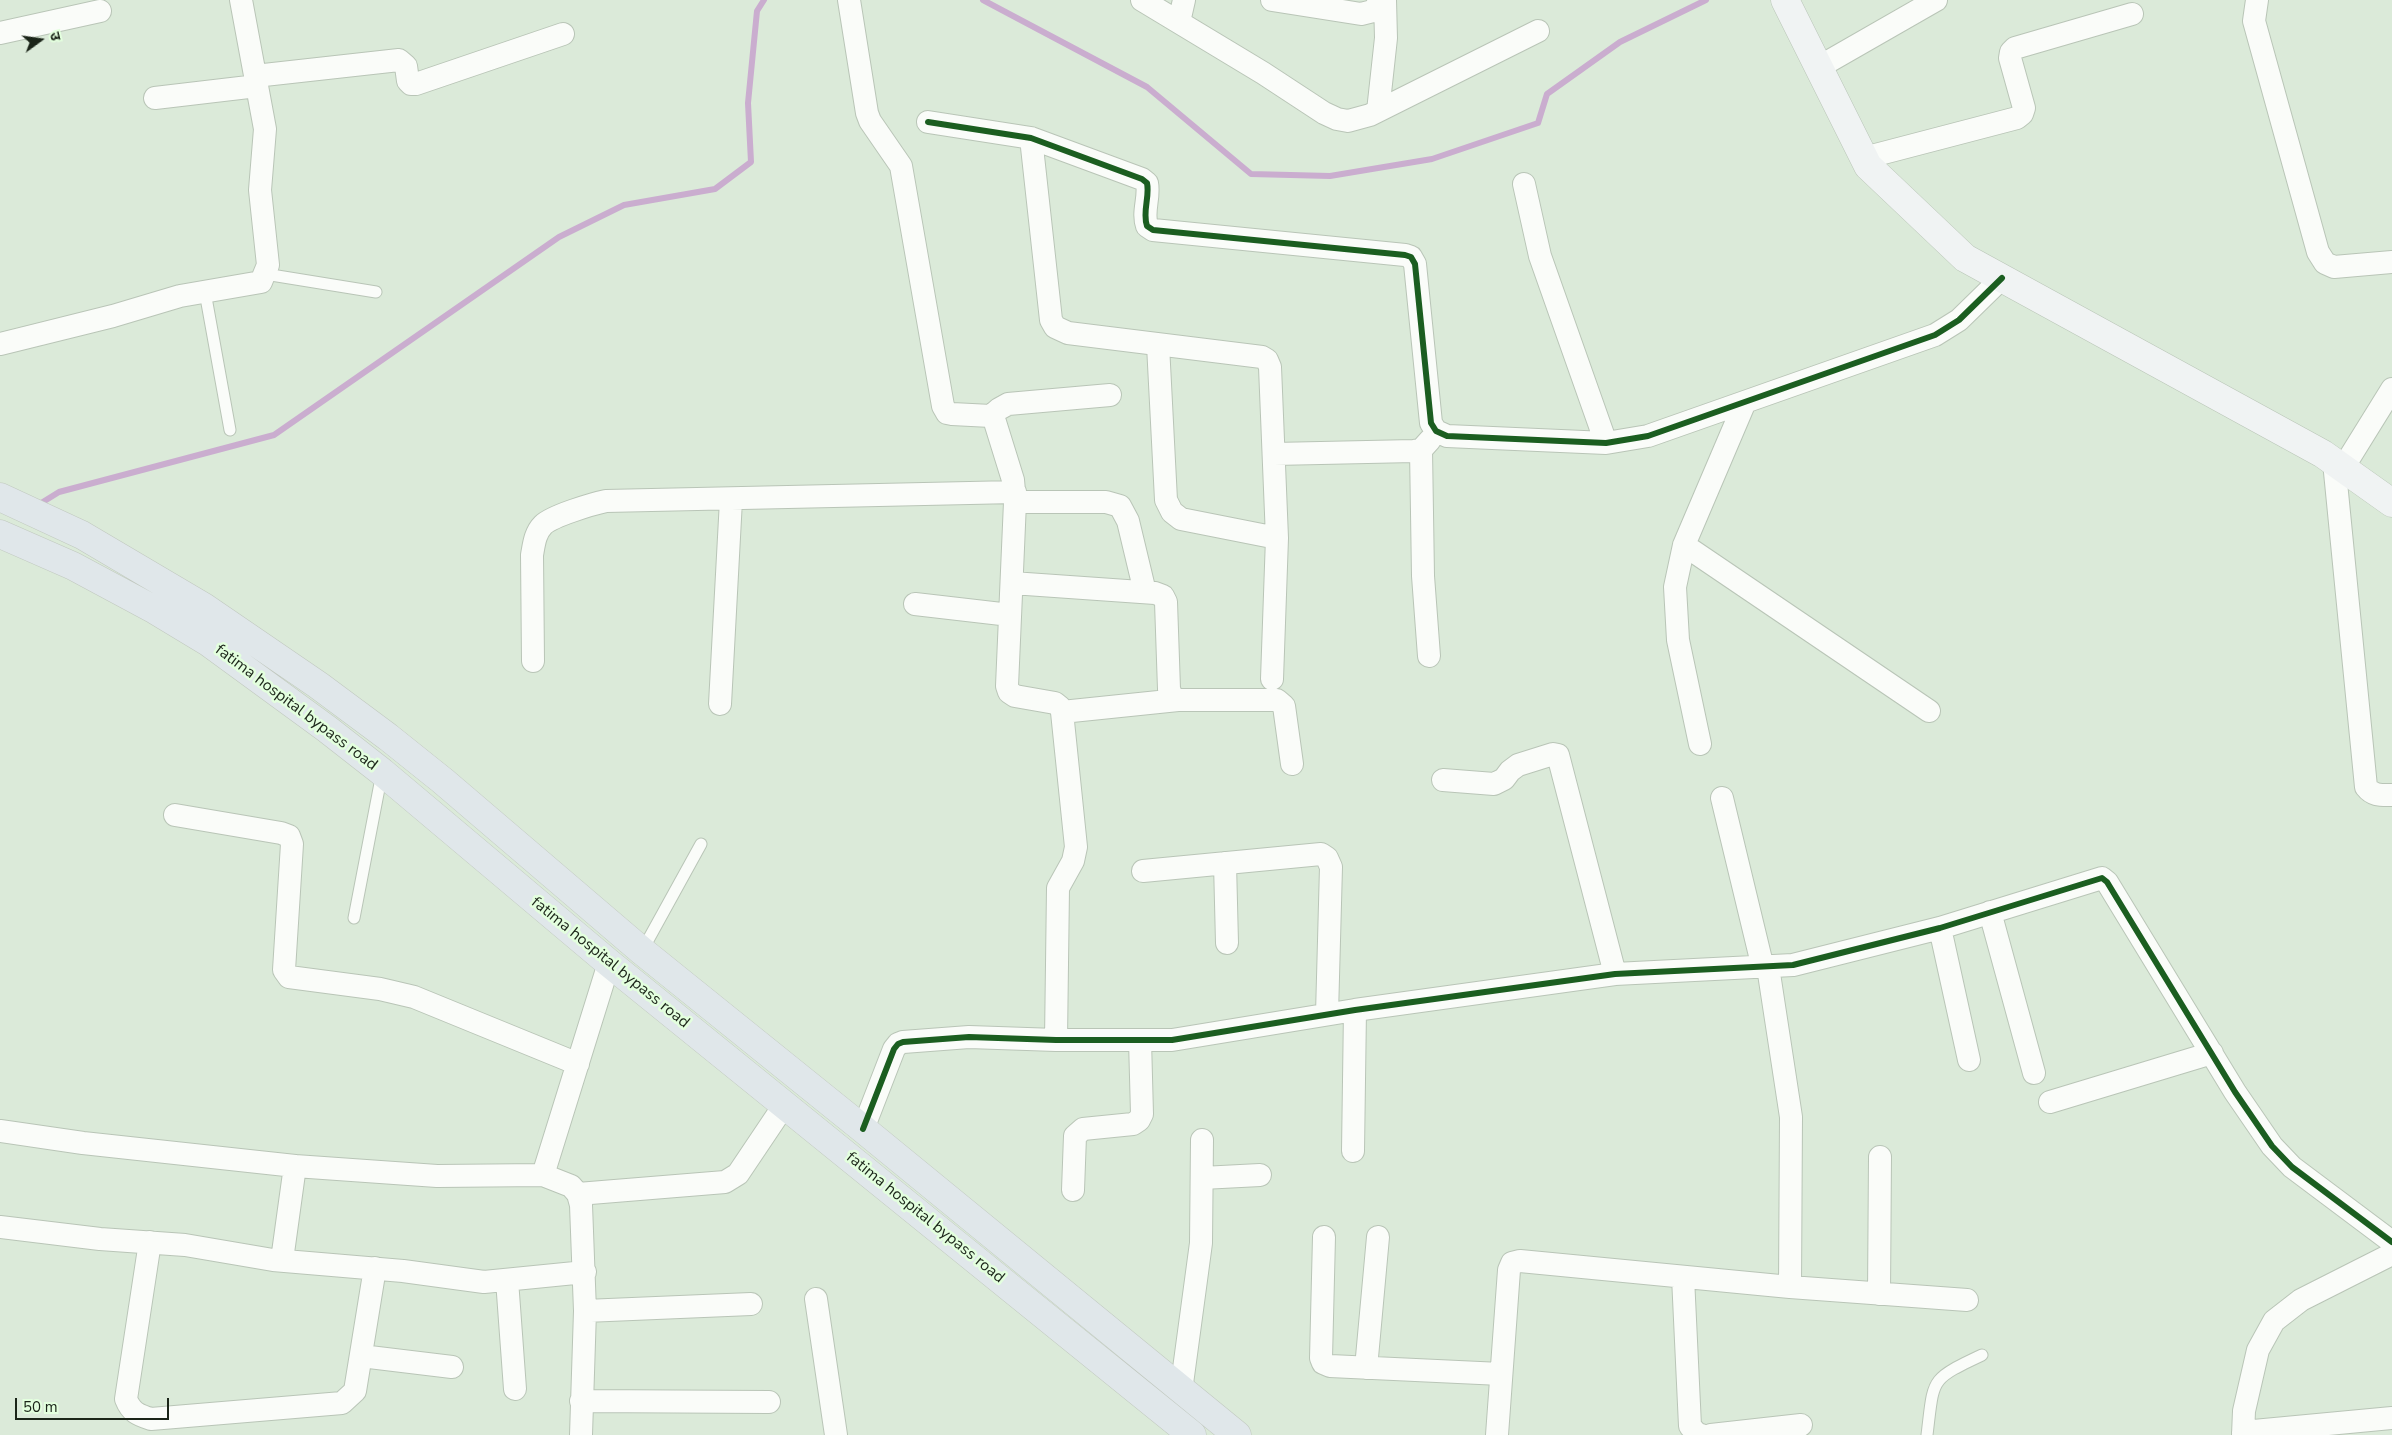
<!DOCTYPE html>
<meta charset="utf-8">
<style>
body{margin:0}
#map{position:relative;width:2392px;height:1435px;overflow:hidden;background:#dbead9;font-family:"Nunito Sans","Noto Sans Devanagari",sans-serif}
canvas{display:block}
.north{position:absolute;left:15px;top:15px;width:50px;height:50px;-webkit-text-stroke:4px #e3ffde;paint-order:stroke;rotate:76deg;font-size:14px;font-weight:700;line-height:20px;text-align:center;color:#1b2519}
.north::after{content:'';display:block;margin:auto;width:18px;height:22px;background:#1b2519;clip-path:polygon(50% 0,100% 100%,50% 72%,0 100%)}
.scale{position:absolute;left:15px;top:1398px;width:154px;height:22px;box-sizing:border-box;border:2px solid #1b2519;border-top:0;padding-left:6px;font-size:15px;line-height:18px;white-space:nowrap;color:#1b2519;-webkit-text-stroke:4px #e3ffde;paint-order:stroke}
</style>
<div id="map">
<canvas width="2392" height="1435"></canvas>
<div class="north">उ</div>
<div class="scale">50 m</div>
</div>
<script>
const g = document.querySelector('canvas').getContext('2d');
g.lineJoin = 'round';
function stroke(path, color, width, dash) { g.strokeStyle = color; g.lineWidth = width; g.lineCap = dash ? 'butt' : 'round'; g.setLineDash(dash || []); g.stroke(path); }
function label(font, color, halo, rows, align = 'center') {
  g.font = font + ' "Nunito Sans",sans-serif'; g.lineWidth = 5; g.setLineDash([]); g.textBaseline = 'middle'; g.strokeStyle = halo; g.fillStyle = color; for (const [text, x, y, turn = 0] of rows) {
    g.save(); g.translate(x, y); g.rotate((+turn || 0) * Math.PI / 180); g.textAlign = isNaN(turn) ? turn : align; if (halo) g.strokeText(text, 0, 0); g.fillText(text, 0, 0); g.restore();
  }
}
stroke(new Path2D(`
 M983 0 1147 87 1251 174 1330 176 1432 159 1538 123 1547 94 1620 42 1706 0
 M38 505 59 492 274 435 559 237 624 205 715 189 751 162 748 103 757 11 764 0`), '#caadcf', 6);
const service = new Path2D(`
 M265 274 376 292
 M205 292 230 430
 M354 918 382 773
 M642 951 701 844
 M1927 1435C1934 1378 1929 1380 1982 1355`);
const minor = new Path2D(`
 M849 0 867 113 870 121 901 166 943 406 947 413 952 414 991 416 995 422 1013 480 1015 502 1007 686 1009 692 1015 696 1055 703 1060 707 1062 712 1076 847 1073 861 1058 888 1056 1040
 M1142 0 1263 73 1324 113 1337 119 1348 121 1370 115 1538 31
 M1272 0 1361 14 1373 11 1381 0
 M2257 0 2254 21 2318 252 2325 263 2334 267 2392 262
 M1179 22 1184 0
 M0 33 100 11
 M1819 67 1936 0
 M255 76 399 60 406 66 408 81 411 84H416L563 34
 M155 98 257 86
 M1378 111 1386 38 1385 0
 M928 122 1031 138 1142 179 1147 183C1150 197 1142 212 1147 226L1153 230 1405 255 1411 257 1415 264 1431 423 1436 431 1447 436 1606 443 1648 436 1935 335 1959 320 2002 278
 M1031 138 1051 320 1055 327 1068 333 1262 357 1267 360 1270 367 1277 538 1272 679
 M1864 158 2017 118 2022 114 2024 108 2010 58 2011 52 2015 48 2132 14
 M1524 184 1540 256 1606 443
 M0 344 113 316 180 296 261 282 268 265 260 190 265 129 241 0
 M1158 345 1166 500 1172 512 1181 519 1277 538
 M991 416 999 409 1008 404 1110 395
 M1421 450 1423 576 1429 656
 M1274 454 1414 451 1421 450 1430 440
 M2334 462 2366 787C2373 796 2381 795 2392 795
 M2343 468 2392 389
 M1015 502H1106L1120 506 1128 521 1145 592
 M1684 545 1929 711
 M1012 583 1155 593 1163 596 1166 602 1169 689 1172 697 1178 700H1277L1284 706 1292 764
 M915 604 1010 615
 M533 661 532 555C534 544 535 533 543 525 552 516 592 504 606 501L1015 492
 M720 704 731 500
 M1062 712 1178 700
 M1700 744 1678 640 1675 587 1684 545 1745 402
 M1443 780 1494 784 1504 779 1510 771 1518 765 1553 754 1558 755 1615 974
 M1722 798 1763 968
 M175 815 281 833 289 836 292 844 284 970 289 977 380 989 414 997 578 1064
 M1225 863 1227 943
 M1143 871 1321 854 1327 858 1331 867 1327 1014
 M1990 912 2034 1073
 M1940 928 1969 1060
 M1768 967 1791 1117 1790 1287
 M2050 1102 2212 1053
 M863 1129 894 1049 898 1044 903 1042 969 1037 1056 1040H1172L1355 1010 1615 974 1793 965 1940 928 2102 878 2107 882 2235 1092 2272 1146 2292 1167 2392 1242
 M0 1131 83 1143 295 1166 437 1176 543 1175 571 1186 578 1194 581 1205 585 1311 581 1435
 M1353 1151 1355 1010
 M543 1175 609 963
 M1202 1178 1260 1175
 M1073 1190 1075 1136 1083 1129 1133 1124 1139 1120 1142 1114 1140 1040
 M578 1194 725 1182 738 1174 785 1104
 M0 1227 100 1239 185 1245 273 1260 403 1271 484 1282 585 1272
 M1324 1237 1321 1358 1323 1363 1330 1366 1501 1374
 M150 1242 126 1399C131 1412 138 1415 151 1419L342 1403 355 1391 375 1268
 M282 1260 295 1166
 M1683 1277 1690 1426 1697 1434 1701 1435
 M507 1280 515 1389
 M1879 1294 1880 1157
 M816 1299 836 1435
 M585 1311 751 1304
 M361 1356 452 1367
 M1366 1368 1378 1237
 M1181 1391 1201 1243 1202 1140
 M581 1401 769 1402
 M2243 1432 2392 1418
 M1497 1435 1509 1270 1512 1263 1520 1261 1790 1287 1967 1300
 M1711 1435 1801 1425
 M2243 1435 2244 1411 2258 1350 2274 1321 2301 1300 2392 1254`);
const secondary = new Path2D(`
 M1785 0 1868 166 1965 258 2323 454 2392 503`);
const trunk = new Path2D(`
 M0 497 82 535 204 607 318 685 388 737 443 781 642 951 863 1129 1237 1435
 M0 534 73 566 155 610 208 642 327 729 382 772 609 963 1192 1435`);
stroke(service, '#b9c5b7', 13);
stroke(minor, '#b9c5b7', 24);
stroke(secondary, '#b9c5b7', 29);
stroke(trunk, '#c0c8bf', 29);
stroke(service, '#fafcf9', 11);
stroke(minor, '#fafcf9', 22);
stroke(secondary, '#f0f3f3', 28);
stroke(trunk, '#e0e7ea', 28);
stroke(new Path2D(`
 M928 122 1031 138 1142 179 1147 183C1150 197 1142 212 1147 226L1153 230 1405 255 1411 257 1415 264 1431 423 1436 431 1447 436 1606 443 1648 436 1935 335 1959 320 2002 278
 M863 1129 894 1049 898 1044 903 1042 969 1037 1056 1040H1172L1355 1010 1615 974 1793 965 1940 928 2102 878 2107 882 2235 1092 2272 1146 2292 1167 2392 1242`), '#1b5e20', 6);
label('16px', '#1b2519', '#e3ffde', [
 ["fatima hospital bypass road",296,708,37],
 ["fatima hospital bypass road",610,963,39],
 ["fatima hospital bypass road",925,1218,39]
]);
</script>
